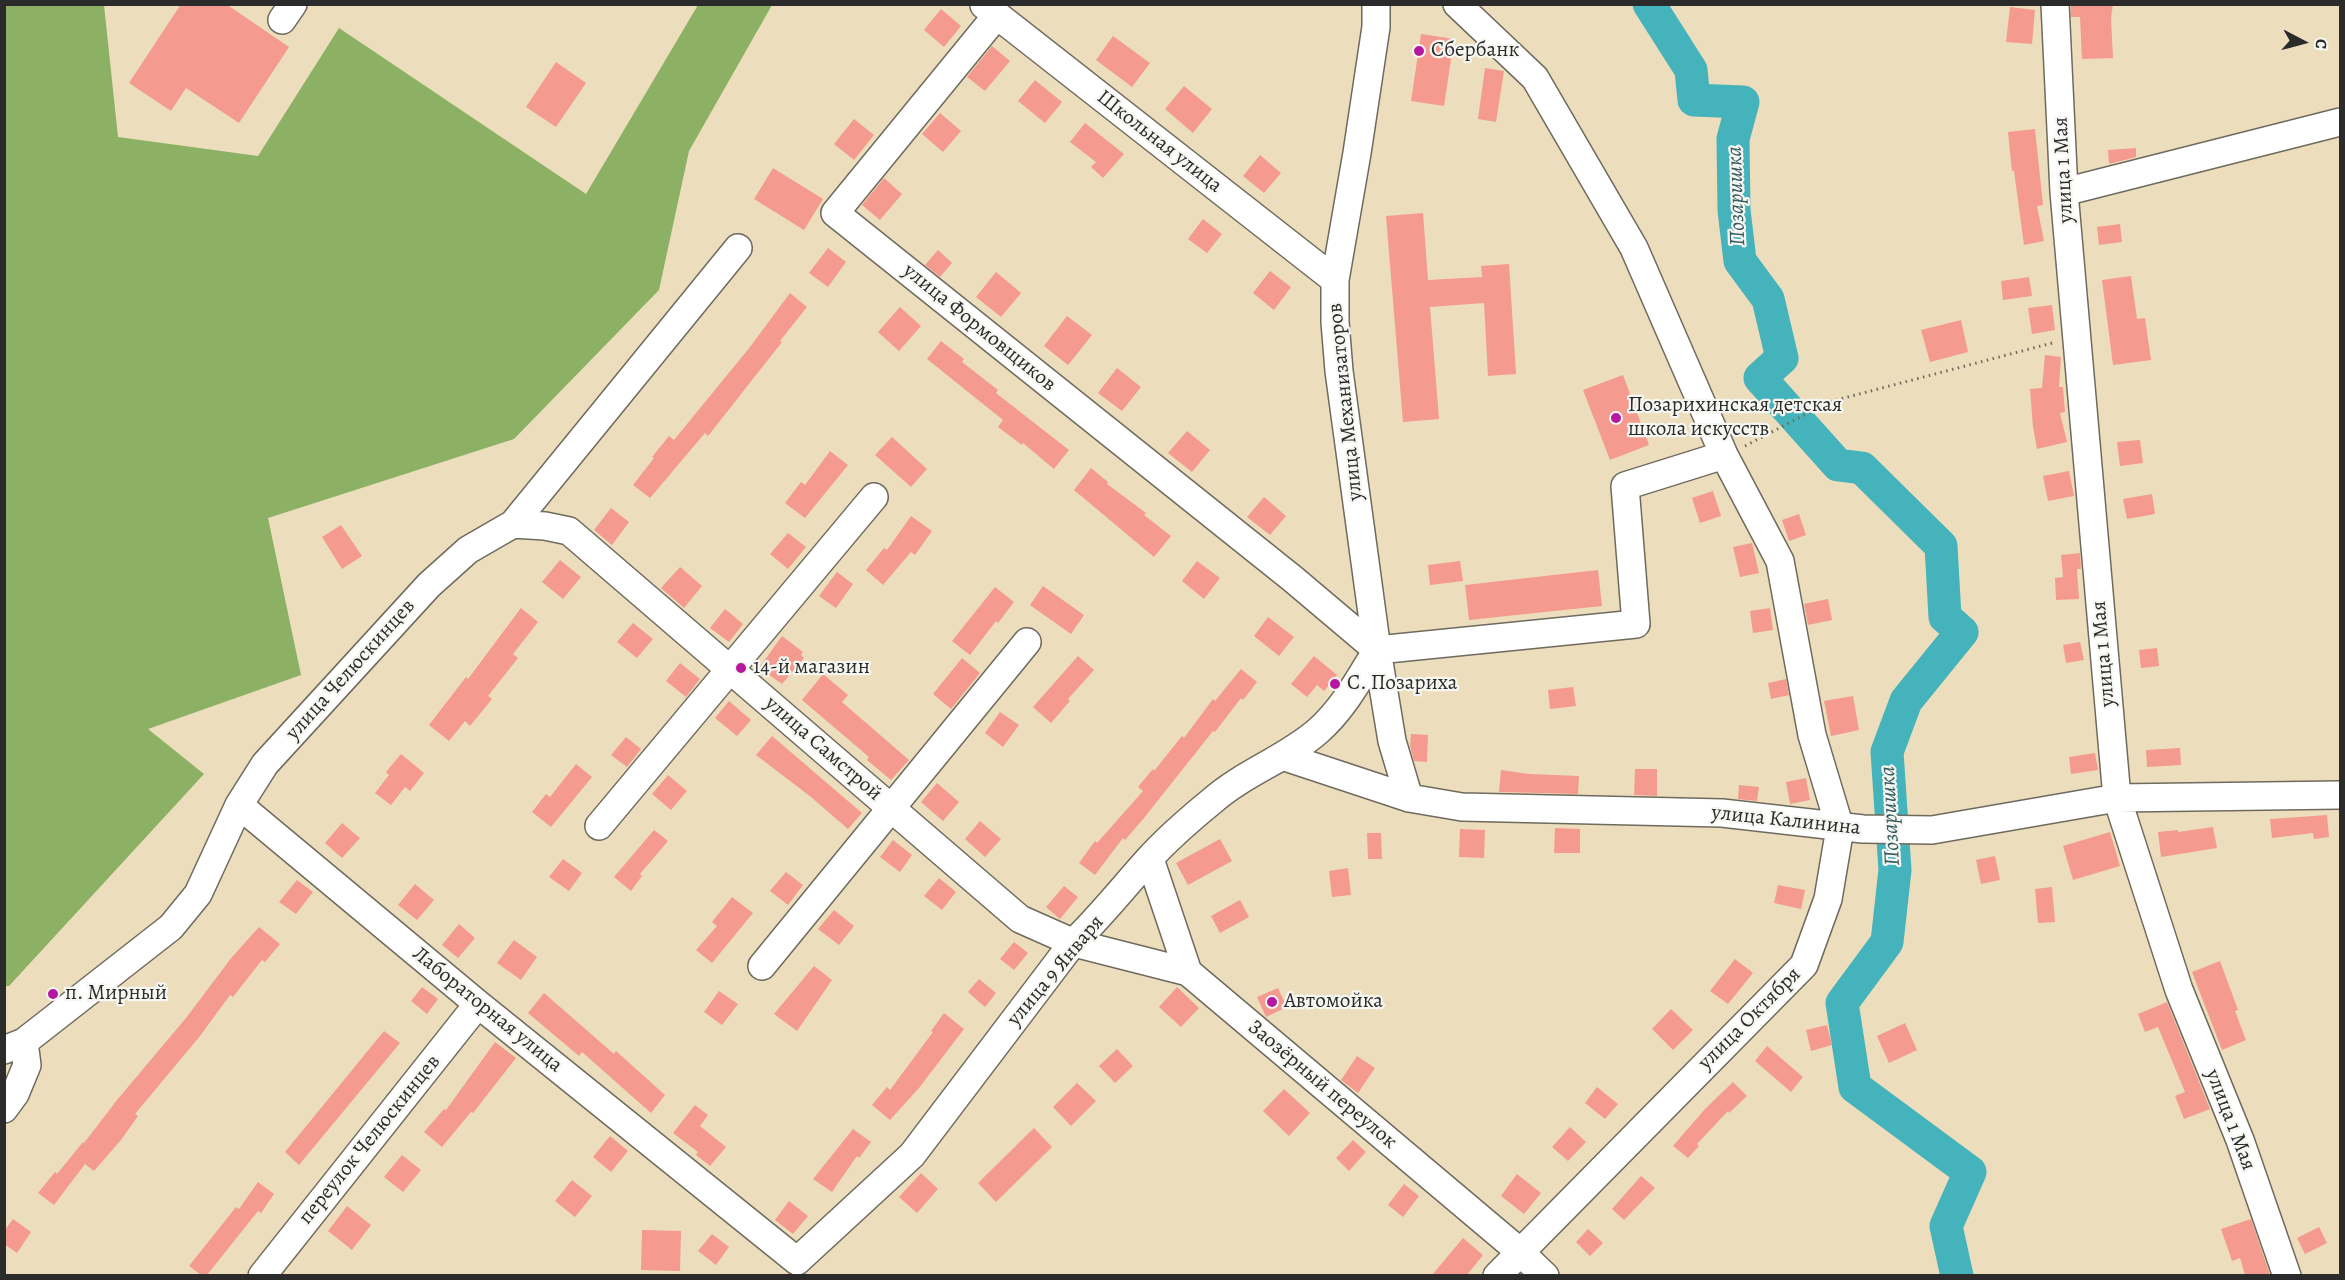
<!DOCTYPE html>
<meta charset="utf-8">
<style>
body{margin:0}
#map{position:relative;width:2345px;height:1280px;overflow:hidden;background:#ecdebc;font-family:Alegreya,serif}
canvas{display:block}
.frame{position:absolute;inset:0;border:6px solid #2b2b2b;pointer-events:none}
.north{position:absolute;left:2273px;top:12px;width:60px;height:60px;-webkit-text-stroke:4px #f6f6f2;paint-order:stroke;rotate:96deg;font-size:16px;font-weight:700;line-height:24px;text-align:center;color:#2b2b2b}
.north::after{content:'';display:block;margin:auto;width:21px;height:27px;background:#2b2b2b;clip-path:polygon(50% 0,100% 100%,50% 72%,0 100%)}
</style>
<div id="map">
<canvas width="2345" height="1280"></canvas>
<div class="frame"></div>
<div class="north">С</div>
</div>
<script>
const g = document.querySelector('canvas').getContext('2d');
g.lineJoin = 'round';
function fillPath(path, color) { g.fillStyle = color; g.fill(path, 'evenodd'); }
function stroke(path, color, width, dash) { g.strokeStyle = color; g.lineWidth = width; g.lineCap = dash ? 'butt' : 'round'; g.setLineDash(dash || []); g.stroke(path); }
function label(font, color, halo, rows, align = 'center') {
  g.font = font + ' Alegreya,serif'; g.lineWidth = 4.5; g.setLineDash([]); g.textBaseline = 'middle'; g.strokeStyle = halo; g.fillStyle = color; for (const [text, x, y, turn = 0] of rows) {
    g.save(); g.translate(x, y); g.rotate((+turn || 0) * Math.PI / 180); g.textAlign = isNaN(turn) ? turn : align; if (halo) g.strokeText(text, 0, 0); g.fillText(text, 0, 0); g.restore();
  }
}
fillPath(new Path2D(`
 M5 4 104 5 118 137 258 156 339 28 586 194 698 5H772L689 151 659 290 514 439 268 518 301 675 148 729 204 774 9 986H5Z`), '#8cb064');
stroke(new Path2D(`
 M1649 4 1691 70 1694 100 1743 102 1733 139 1734 210 1740 261 1768 299 1782 358 1760 378 1838 465 1862 468 1941 546 1945 617 1962 632 1906 701 1887 752 1895 870 1887 942 1842 1003 1855 1087 1970 1172 1946 1226 1957 1276`), '#44b3bc', 33);
fillPath(new Path2D(`
 M181 4H226L289 47 239 123 186 88 171 111 129 83Z
 M2071 4H2113L2111 18 2113 58 2082 59 2080 17H2071Z
 M2010 7 2035 10 2032 44 2006 42Z
 M941 9 961 26 944 47 924 30Z
 M1421 34 1454 39 1444 106 1411 101Z
 M1113 36 1150 63 1132 87 1096 60Z
 M992 46 1010 61 985 91 967 77Z
 M556 62 586 83 556 127 526 107Z
 M1485 68 1504 71 1496 122 1478 119Z
 M1035 80 1062 102 1045 123 1018 101Z
 M1184 86 1212 109 1193 133 1165 109Z
 M940 113 961 131 943 152 922 134Z
 M854 119 874 135 854 160 834 144Z
 M1085 123 1124 154 1103 178 1091 167 1096 162 1070 142Z
 M2035 129 2043 205 2037 206 2044 241 2024 245 2014 171H2012L2008 132Z
 M2136 148V157L2109 164 2108 150Z
 M1260 155 1281 173 1264 193 1243 176Z
 M773 168 823 199 804 230 754 199Z
 M884 178 902 194 880 220 862 205Z
 M1423 213 1428 280 1482 277 1481 266 1509 264 1516 374 1488 376 1484 303 1430 307 1439 419 1403 422 1386 216Z
 M1203 219 1222 234 1207 253 1188 239Z
 M2120 224 2122 242 2099 245 2097 227Z
 M828 248 846 262 828 287 809 273Z
 M938 250 952 263 940 277 925 265Z
 M1270 271 1291 287 1274 310 1253 293Z
 M996 272 1021 293 1001 317 976 297Z
 M2131 276 2137 319 2145 318 2151 360 2113 365 2102 280Z
 M2029 277 2032 296 2003 300 2001 281Z
 M790 293 807 307 780 341 782 342 708 436 705 433 650 498 633 485 654 458 652 457 669 436 674 440 750 347Z
 M2052 305 2055 330 2032 334 2028 308Z
 M900 307 921 326 899 351 878 332Z
 M1067 316 1092 335 1068 365 1044 346Z
 M1961 320 1968 352 1930 362 1921 330Z
 M941 341 964 359 962 362 998 390 996 393 1069 450 1054 469 1023 443 1022 445 998 427 1003 420 927 359Z
 M2045 355 2061 357 2059 387H2063L2065 412 2060 413 2067 442 2037 449 2033 427 2030 389 2042 388Z
 M1117 368 1141 387 1122 411 1098 393Z
 M1623 375 1649 445 1610 460 1583 390Z
 M1187 431 1210 450 1192 472 1168 453Z
 M892 437 927 469 911 487 875 455Z
 M2140 440 2143 463 2120 466 2117 442Z
 M830 451 848 465 805 518 785 503 801 482 805 485Z
 M1091 468 1108 482 1107 484 1146 513 1144 515 1171 536 1154 557 1074 490Z
 M2069 471 2074 496 2048 501 2043 476Z
 M1713 491 1721 516 1700 523 1692 498Z
 M2152 494 2155 514 2127 519 2123 499Z
 M1264 497 1286 516 1270 535 1247 517Z
 M611 508 629 522 612 545 594 530Z
 M1799 514 1806 535 1789 541 1782 520Z
 M911 516 932 531 915 555 911 552 883 585 866 570 884 548 887 550Z
 M341 525 362 556 342 569 322 537Z
 M788 533 806 547 788 569 770 554Z
 M1752 543 1759 573 1740 577 1733 547Z
 M2080 553 2081 569H2077L2079 599 2056 600 2055 578 2063 577 2061 555Z
 M560 560 581 577 563 599 542 582Z
 M1197 561 1220 578 1204 599 1182 581Z
 M1460 561 1463 581 1430 585 1428 565Z
 M680 567 702 586 684 608 661 588Z
 M1598 570 1602 606 1469 620 1465 585Z
 M837 572 853 584 836 608 819 596Z
 M1043 586 1084 615 1071 634 1030 605Z
 M995 587 1014 602 998 623 996 621 970 655 952 641Z
 M1828 599 1832 620 1808 625 1804 604Z
 M521 608 538 622 513 654 518 658 488 696 492 699 470 726 465 721 449 741 429 725 466 677 468 679Z
 M1770 608 1773 630 1753 633 1750 611Z
 M725 609 743 624 729 642 710 628Z
 M1268 617 1294 637 1279 656 1254 636Z
 M633 623 653 639 637 658 617 642Z
 M782 636 803 652 801 655 804 658 782 684 759 668Z
 M2080 642 2084 660 2066 663 2063 645Z
 M2157 648 2159 666 2141 668 2139 650Z
 M1078 656 1094 670 1068 699 1070 701 1051 723 1033 707Z
 M1314 656 1337 675 1324 691 1317 685 1307 697 1291 684Z
 M962 658 980 673 951 709 933 694Z
 M680 663 700 679 686 697 666 681Z
 M1241 669 1257 682 1243 700 1241 698 1215 732 1213 731 1144 818 1125 840 1123 838 1095 875 1079 863 1095 841 1097 843 1143 791 1138 787 1153 769 1154 771 1182 736 1184 738 1213 699 1215 701Z
 M823 674 848 695 842 702 909 760 891 780 867 760 869 757 802 700Z
 M1786 679 1789 695 1771 699 1768 683Z
 M1573 687 1576 706 1550 709 1548 690Z
 M1853 696 1859 730 1831 736 1824 701Z
 M729 701 751 720 737 736 715 718Z
 M1000 712 1019 725 1003 747 985 733Z
 M1411 734 1428 735 1427 762 1414 761 1410 746Z
 M772 736 862 813 848 829 811 797 756 755Z
 M626 737 641 749 627 767 611 755Z
 M2180 748 2181 765 2147 767 2146 750Z
 M2095 753 2098 770 2071 774 2069 757Z
 M401 754 424 773 410 791 405 787 391 805 375 793 389 775 386 772Z
 M576 764 592 777 551 827 532 812 546 794 550 797Z
 M1635 769H1657V796L1634 795Z
 M1501 770 1529 774 1579 776 1578 794 1499 792Z
 M668 775 687 791 671 810 652 794Z
 M1806 778 1810 800 1790 804 1786 782Z
 M937 783 959 802 943 821 921 802Z
 M1739 785 1759 787 1757 801 1738 799Z
 M2327 815 2329 837 2314 839 2313 833 2272 838 2270 819Z
 M980 821 1001 839 985 857 965 839Z
 M342 823 360 838 342 858 325 843Z
 M2213 827 2217 848 2161 857 2158 832 2178 830V832Z
 M1555 828 1580 829V853H1554Z
 M1460 829 1485 830 1484 858 1459 857Z
 M654 830 668 841 640 874 642 876 631 891 614 877Z
 M2110 832 2120 866 2073 880 2063 846Z
 M1367 833H1381L1382 859H1368Z
 M1220 839 1232 861 1188 885 1176 863Z
 M893 840 912 855 900 872 880 857Z
 M1995 856 2000 880 1981 884 1976 860Z
 M563 859 582 873 569 891 549 877Z
 M1348 868 1351 895 1332 897 1329 871Z
 M786 872 803 885 788 905 770 891Z
 M939 878 956 892 942 910 924 896Z
 M297 880 313 892 296 914 279 902Z
 M415 884 434 900 417 920 398 905Z
 M1778 885 1805 890 1801 909 1774 903Z
 M1064 886 1078 897 1060 919 1046 907Z
 M2052 887 2055 922 2038 923 2035 889Z
 M732 897 753 913 712 963 696 950 717 926 712 922Z
 M1240 900 1249 917 1220 933 1211 916Z
 M834 910 854 926 839 945 818 929Z
 M459 924 475 938 458 958 442 945Z
 M259 927 280 944 265 962 262 960 233 997 230 995 200 1036 135 1114 138 1116 121 1140 94 1171 85 1164 54 1205 38 1193 55 1172 57 1174 83 1142 84 1143 117 1100 186 1018 232 957Z
 M514 940 537 957 521 980 497 963Z
 M1014 942 1028 953 1014 970 1000 959Z
 M1735 959 1753 973 1728 1004 1710 991Z
 M2220 961 2238 1010 2235 1011 2246 1040 2222 1050 2192 972Z
 M814 966 832 980 797 1031 774 1014Z
 M979 979 996 993 985 1007 968 992Z
 M422 987 438 999 427 1014 411 1001Z
 M1177 987 1199 1008 1181 1027 1159 1007Z
 M1278 988 1287 1007 1266 1017 1257 997Z
 M719 991 738 1004 722 1025 704 1012Z
 M544 993 614 1054 616 1051 665 1095 651 1113 582 1052 579 1056 528 1013Z
 M2167 1002 2210 1109 2184 1119 2175 1096 2185 1092 2158 1027 2145 1032 2138 1014Z
 M1671 1009 1693 1030 1673 1050 1652 1029Z
 M944 1013 964 1029 919 1088 890 1120 872 1105 887 1087 890 1090 933 1032 931 1031Z
 M1905 1023 1917 1050 1889 1063 1877 1036Z
 M1827 1025 1832 1045 1811 1051 1806 1030Z
 M384 1031 400 1043 299 1165 285 1152Z
 M495 1042 516 1058 473 1113 471 1112 442 1147 424 1132 444 1109 446 1110Z
 M1767 1046 1803 1077 1791 1092 1755 1061Z
 M1117 1049 1133 1066 1115 1083 1099 1066Z
 M1357 1056 1375 1068 1358 1093 1341 1080Z
 M1733 1082 1747 1096 1729 1113 1728 1111 1697 1144 1699 1146 1688 1158 1673 1146 1705 1109Z
 M1077 1083 1096 1101 1071 1126 1053 1107Z
 M1597 1087 1618 1104 1605 1119 1585 1103Z
 M1284 1089 1310 1113 1289 1136 1263 1111Z
 M695 1105 708 1115 700 1126 726 1147 710 1166 696 1155 698 1152 673 1133Z
 M1570 1127 1586 1142 1568 1161 1552 1147Z
 M1034 1128 1052 1147 996 1202 978 1183Z
 M853 1129 871 1142 859 1158 857 1156 832 1192 813 1179Z
 M610 1136 628 1151 611 1172 593 1157Z
 M1353 1140 1366 1152 1349 1171 1336 1158Z
 M402 1155 421 1170 403 1192 384 1177Z
 M921 1173 938 1189 917 1213 899 1197Z
 M1517 1174 1541 1193 1524 1214 1501 1196Z
 M1641 1176 1655 1188 1624 1220 1612 1209Z
 M572 1180 592 1196 575 1217 555 1201Z
 M258 1182 274 1194 261 1213 258 1211 207 1275H201L189 1266 236 1207 239 1209Z
 M1404 1184 1419 1196 1403 1217 1388 1205Z
 M789 1201 808 1216 793 1234 775 1220Z
 M347 1206 371 1225 352 1250 328 1231Z
 M13 1219 31 1232 17 1253 4 1244V1231Z
 M2251 1219 2270 1275H2245L2240 1258 2232 1261 2221 1229Z
 M2319 1227 2327 1243 2305 1254 2297 1238Z
 M1588 1229 1603 1243 1590 1256 1576 1242Z
 M642 1230 681 1231 680 1271 641 1270Z
 M712 1234 729 1247 716 1265 698 1251Z
 M1463 1238 1483 1255 1467 1275H1432Z`), '#f49a8e');
const minor = new Path2D(`
 M1376 4V27L1357 153 1335 280V322L1339 371 1377 650 1392 741 1409 798
 M1457 4 1535 78 1634 248 1724 455 1780 561 1812 735 1840 828 1828 899 1804 965 1497 1276
 M2055 4 2064 192 2117 798 2179 990 2240 1140 2287 1276
 M984 5 1335 280
 M997 15 835 213 1293 579 1377 650
 M282 20 293 4
 M2064 192 2340 122
 M513 524 545 526 569 531 1020 919 1074 943 1188 972 1519 1251 1545 1276
 M1377 650 1636 624 1625 486 1724 455
 M1282 756 1409 798 1462 807 1722 813 1863 829 1932 830 2117 798 2340 795
 M239 805 478 1004 797 1261 912 1155 1072 944C1100 917 1122 889 1148 860 1167 839 1190 819 1212 801 1245 772 1286 759 1318 731 1344 708 1359 679 1377 650
 M599 826 874 497
 M1150 859 1188 972
 M762 966 1027 642
 M4 1050 24 1042 171 927 198 894 239 805 265 764 429 585 468 550 513 524 738 248
 M4 1109 15 1094 27 1065 24 1042
 M262 1276 478 1004`);
stroke(minor, '#6f6a5e', 30);
stroke(new Path2D(`
 M1745 446 1829 402 2056 342`), '#6f6a5e', 3, [1.5, 4.5]);
stroke(minor, '#fff', 27);
for (const [x, y, r, color] of [
 [1419,51,6,"#b5179e"],
 [1616,418,6,"#b5179e"],
 [741,668,6,"#b5179e"],
 [1335,684,6,"#b5179e"],
 [53,994,6,"#b5179e"],
 [1272,1002,6,"#b5179e"]
]) { const dot = new Path2D(); dot.arc(x, y, r, 0, 2 * Math.PI); g.fillStyle = color; g.fill(dot); stroke(dot, '#f6f6f2', 2); }
label('21px', '#2b2b2b', '#f6f6f2', [
 ["Сбербанк",1431,51],
 ["Позарихинская детская",1628,406],
 ["школа искусств",1628,430],
 ["14-й магазин",753,668],
 ["С. Позариха",1347,684],
 ["п. Мирный",65,994],
 ["Автомойка",1284,1002]
], 'left');
label('21px', '#2b2b2b', '#f6f6f2', [
 ["Школьная улица",1159,142,38],
 ["улица 1 Мая",2064,170,-93],
 ["улица Формовщиков",979,328,39],
 ["улица Механизаторов",1346,402,-96],
 ["улица 1 Мая",2104,654,-95],
 ["улица Челюскинцев",351,670,-48],
 ["улица Самстрой",823,749,41],
 ["улица Калинина",1786,821,6],
 ["улица 9 Января",1056,971,-50],
 ["Лабораторная улица",487,1010,39],
 ["улица Октября",1750,1019,-45],
 ["Заозёрный переулок",1322,1085,40],
 ["улица 1 Мая",2230,1120,69],
 ["переулок Челюскинцев",370,1140,-51]
]);
label('italic 22px', '#345b5e', '#f6f6f2', [
 ["Позаришка",1737,196,-92],
 ["Позаришка",1891,816,-93]
]);
</script>
